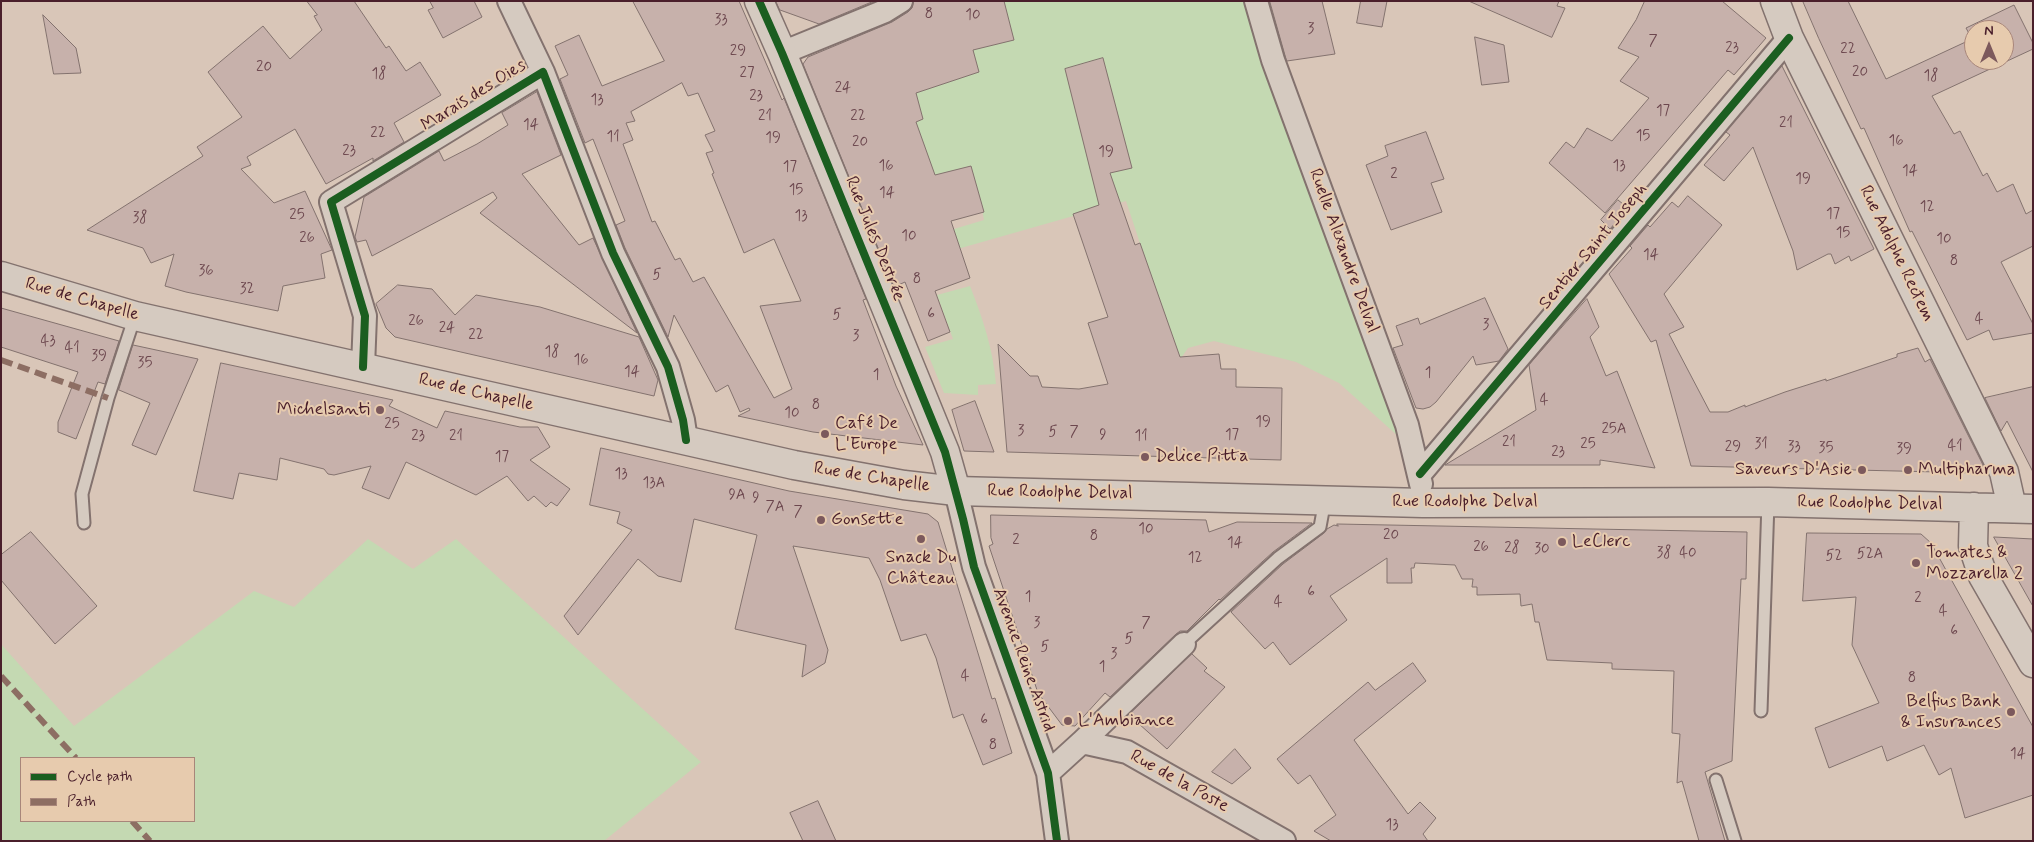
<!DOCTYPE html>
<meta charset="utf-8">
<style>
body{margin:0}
#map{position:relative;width:2034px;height:842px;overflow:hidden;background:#d9c6b8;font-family:Mynerve,sans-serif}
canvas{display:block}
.frame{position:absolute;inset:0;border:2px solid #4a1f2b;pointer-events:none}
.legend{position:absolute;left:20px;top:757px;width:175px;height:65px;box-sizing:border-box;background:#e7cbae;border:1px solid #a8867a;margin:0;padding:6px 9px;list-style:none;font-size:15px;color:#4a1f2b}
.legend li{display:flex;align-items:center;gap:10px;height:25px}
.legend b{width:25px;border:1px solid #a8867a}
.north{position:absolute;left:1964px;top:20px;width:50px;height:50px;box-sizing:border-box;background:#e7cbae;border:1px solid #a8867a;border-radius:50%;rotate:0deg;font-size:14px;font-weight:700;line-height:20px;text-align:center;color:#4a1f2b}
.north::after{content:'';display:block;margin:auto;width:18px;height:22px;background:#7c595c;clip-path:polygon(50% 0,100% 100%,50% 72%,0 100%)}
</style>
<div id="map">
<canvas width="2034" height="842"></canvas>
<div class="frame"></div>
<ul class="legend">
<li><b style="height:6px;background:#1b5e20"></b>Cycle path</li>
<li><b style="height:6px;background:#8d6e63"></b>Path</li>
</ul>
<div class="north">N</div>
</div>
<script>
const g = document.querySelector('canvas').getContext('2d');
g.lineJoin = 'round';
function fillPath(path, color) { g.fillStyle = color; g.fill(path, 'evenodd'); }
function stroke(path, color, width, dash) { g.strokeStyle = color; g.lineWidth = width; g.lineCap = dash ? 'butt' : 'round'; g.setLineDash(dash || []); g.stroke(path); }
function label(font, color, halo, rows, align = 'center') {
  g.font = font + ' Mynerve,sans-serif'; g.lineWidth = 4; g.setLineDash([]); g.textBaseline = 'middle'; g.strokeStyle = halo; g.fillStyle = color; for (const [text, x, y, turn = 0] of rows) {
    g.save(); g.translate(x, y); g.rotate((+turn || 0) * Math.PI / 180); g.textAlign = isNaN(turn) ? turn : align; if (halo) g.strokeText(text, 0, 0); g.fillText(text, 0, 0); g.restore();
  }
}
fillPath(new Path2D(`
 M1002 1H1246L1259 55 1399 437 1339 383 1296 362 1214 341 1188 348 1179 361 1126 201 940 254 934 235 984 220 981 204 936 183 886 70Z
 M970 286C983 319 993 349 996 384L978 385V395L944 393 925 347 953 339 937 295Z
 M368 539 413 569 456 539 701 762 604 841H1V644L74 726 254 591 294 607ZM21 758H194V821H21Z`), '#c4d9b2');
const building = new Path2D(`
 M307 1H354L386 48 389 46 406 71 420 62 441 95 394 123 404 142 373 161V158L326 184 295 129 247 157 251 165 241 169 274 203 305 191 332 250 321 254 325 278 283 286 278 311 186 292 165 286 174 254 151 263 143 248 87 230 203 156 197 147 242 117 208 72 263 26 290 59 322 30 314 16 317 15Z
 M430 1H474L482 17 443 38 428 10 433 8Z
 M633 1H739L782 100 784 98 866 299 863 300 896 386 923 445 813 432 738 416 750 410 749 408 740 412 728 385 716 392 674 315 668 337 625 248 616 225 625 221 593 139 585 143 560 79 568 75 555 46 579 35 602 86 664 61ZM682 83 688 96 698 93 715 131 705 135 713 151 706 153 714 173 712 174 744 253 774 239 801 301 760 306 792 389 774 398 704 277 693 282 680 258 675 260 655 221 652 222 623 144 633 140 626 123 635 121 631 112Z
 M776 1H874L819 24 780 10Z
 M914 1H1004L1014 40 973 50 979 72 916 93 923 119 916 122 935 175 971 166 984 212 951 221 970 278 935 291 950 332 928 341 905 282 894 287 803 64 808 57 892 22 908 12 912 8Z
 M1270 1H1322L1335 54 1287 61Z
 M1361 1H1387L1382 27 1357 23Z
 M1469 1H1559L1557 6 1565 8 1552 37Z
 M1645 1H1722L1766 38 1734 75 1728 70 1605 213 1549 163 1566 142 1574 148 1587 128 1612 141 1649 98 1620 81 1639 57 1618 48 1636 20Z
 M1803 1H1848L1886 79 1972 39 1966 28 2014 5 2033 43V49L1932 96 1954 134 1960 131 1983 176 1987 173 1997 192 2013 184 2026 214 2033 210V246L2001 262 2033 324V333L1993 340 1989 330 1967 340 1912 231 1910 232 1864 128 1861 129 1819 39ZM1974 30H2004V60H1974Z
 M43 15 76 48 81 73 54 74Z
 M1475 37 1504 45 1509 82 1482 85Z
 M1103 58 1132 168 1110 173 1135 245 1140 243 1180 357 1219 354 1221 369H1236V387L1282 388 1281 460 1007 452 998 344 1030 376H1038L1042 387 1079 389 1108 384 1088 323 1108 317 1073 214 1099 205 1065 69Z
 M1782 66 1874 249 1851 261 1849 256 1835 264 1831 254H1828L1797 270 1793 251 1753 147 1724 181 1704 165 1730 135 1726 132Z
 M537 92 561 155 522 174 579 245 593 238 637 333 480 213 497 198 493 192 372 256 366 240 357 242 355 237 364 197 439 151 444 161 477 144 508 125 502 113Z
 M1426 132 1444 179 1431 183 1442 212 1391 230 1366 165 1388 156 1385 146Z
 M1688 196 1722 225 1664 294 1684 327 1669 334 1710 412H1728L1745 405V407L1785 392 1826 379V381L1897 357V354L1918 348 1925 362 1930 359 1983 465 1979 473 1691 466 1656 340 1651 342 1609 274 1632 248 1630 246 1648 225 1650 227 1672 202 1678 207Z
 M1618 200 1628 208 1610 229 1601 220Z
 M398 285 432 289 455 315 476 295 540 307 639 337 658 380 654 396 395 337 386 328 376 304Z
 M1485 298 1508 349 1499 361 1476 365 1473 356 1436 402 1430 407 1423 409 1416 408 1393 348 1403 345 1396 326 1418 318 1420 324Z
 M1587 299 1599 327 1590 337 1606 376 1617 371 1655 468 1600 460V465H1445L1536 410 1529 365Z
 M1 308 119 341 105 384 98 382 76 439 58 432V422L78 372 1 347Z
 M133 345 198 359 156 455 132 445 150 403 119 390Z
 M221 363 393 400 389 406 437 428 445 411 520 427H538L550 447 530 460 570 489 557 506 551 502 546 507 534 496 528 501 507 476 476 495 406 462 389 499 362 488 371 466 334 475 328 474 324 469 280 458 277 480 239 473 233 499 194 491Z
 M2033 387V472L2007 421 2001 431 1985 398Z
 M975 401 994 452 964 451 952 410Z
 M601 448 789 491 928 514 938 522 992 699 995 698 1012 753 983 765 963 714 953 718 936 658 926 634 901 641 880 580 869 558 793 546 828 650 825 663 802 677 806 645 735 629 757 535 694 519 681 582 658 576 638 559 578 635 564 616 632 530 617 523 620 512 590 505Z
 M991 515 1206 520 1209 532 1237 522 1312 523 1273 552 1220 600 1219 599 1187 631H1180L1175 635 1110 697 1105 693 1075 726 1062 725 1038 693 989 546 993 544 991 538Z
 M1337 524 1747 532 1746 579H1741L1732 761 1705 772 1725 841H1699L1682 781 1677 783 1680 734 1672 733 1674 671 1612 669V663L1547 660 1539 622H1535L1532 604 1521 606 1520 594 1477 595V587H1472L1473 579H1462L1455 565 1415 563 1414 568H1411L1412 583H1387V558L1330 596 1347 620 1290 665 1273 642 1265 649 1231 612 1283 564 1324 533 1327 529 1334 525 1338 526Z
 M31 532 97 606 55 644 1 580V555Z
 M1807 533 1921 534 1931 543 2033 727V795L1965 818 1951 768 1939 775 1924 745 1887 761 1882 746 1829 768 1815 728 1879 703 1852 645 1856 597 1803 601Z
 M1994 537 2033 539V606Z
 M1192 654 1207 668 1204 671 1225 687 1167 749 1129 715Z
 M1413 663 1426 681 1354 740 1408 814 1420 802 1436 818 1423 834 1428 841H1331L1314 831 1336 815 1310 775 1298 784 1277 759 1368 682 1375 690Z
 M1235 749 1251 768 1232 784 1212 772Z
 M818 801 836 841H803L790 813Z`);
fillPath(building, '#c7b1ab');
stroke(building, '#83726e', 1);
const service = new Path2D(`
 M84 523 82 494 108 398 135 316
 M1184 644 1278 558 1320 527 1325 500
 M1761 711 1768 502
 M1716 780 1735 841`);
const minor = new Path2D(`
 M509 1 543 72
 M1256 1 1273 60 1407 425 1421 484
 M782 53 885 11 901 1
 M363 367 365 316 331 202 543 72 613 253 668 367 683 420 686 440
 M1420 474 1789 38
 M956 491 974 567 1048 773 1057 841
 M1082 742 1184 644
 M1048 773 1082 742 1127 752 1284 841`);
const tertiary = new Path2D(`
 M759 1 782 53 945 452 956 491
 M1775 1 1789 38 2004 472 2012 508`);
const secondary = new Path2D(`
 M1 276 135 316 794 465 904 485 956 491 1423 503 1768 502 2033 509
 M1974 507 1973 546 1983 576 2033 663`);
stroke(service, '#83726e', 15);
stroke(minor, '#83726e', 26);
stroke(tertiary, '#83726e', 31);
stroke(secondary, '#83726e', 31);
stroke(service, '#d5cac0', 11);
stroke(minor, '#d5cac0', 22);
stroke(tertiary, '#d5cac0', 28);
stroke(secondary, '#d5cac0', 28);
stroke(new Path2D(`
 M1 360 108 398
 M1 676 76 758
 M132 821 150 841`), '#8d6e63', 6, [12, 6]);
stroke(new Path2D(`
 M759 1 782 53 945 452 963 519 974 567 1048 773 1057 841
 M363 367 365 316 331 202 543 72 613 253 668 367 683 420 686 440
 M1420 474 1789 38`), '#1b5e20', 8);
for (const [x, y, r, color] of [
 [380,410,5,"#7c595c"],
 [825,434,5,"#7c595c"],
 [1145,457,5,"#7c595c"],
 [1862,470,5,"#7c595c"],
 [1908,470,5,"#7c595c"],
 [821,520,5,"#7c595c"],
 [921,539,5,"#7c595c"],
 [1562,542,5,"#7c595c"],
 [1916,563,5,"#7c595c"],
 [2011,712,5,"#7c595c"],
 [1068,721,5,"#7c595c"]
]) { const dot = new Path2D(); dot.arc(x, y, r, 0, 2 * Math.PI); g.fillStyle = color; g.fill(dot); stroke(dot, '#e7cbae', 2); }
label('15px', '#6c474e', null, [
 ["8",929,15],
 ["10",973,16],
 ["33",721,21],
 ["3",1311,30],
 ["7",1653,42],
 ["23",1732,49],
 ["22",1848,50],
 ["29",738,52],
 ["20",264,68],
 ["20",1860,73],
 ["27",747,74],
 ["18",379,75],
 ["18",1931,77],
 ["24",843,89],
 ["23",756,97],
 ["13",597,101],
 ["17",1663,112],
 ["21",765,117],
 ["22",858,117],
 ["21",1786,124],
 ["14",531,126],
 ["22",378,134],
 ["15",1643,137],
 ["11",613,138],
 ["19",773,139],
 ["16",1896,142],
 ["20",860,143],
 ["23",349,152],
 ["19",1106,153],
 ["16",886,167],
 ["13",1619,167],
 ["17",790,168],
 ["14",1910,172],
 ["2",1394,175],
 ["19",1803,180],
 ["15",796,191],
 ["14",887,194],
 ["12",1927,208],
 ["17",1833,215],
 ["25",297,216],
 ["13",801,217],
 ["38",140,219],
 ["15",1843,234],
 ["10",909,237],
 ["26",307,239],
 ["10",1944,240],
 ["14",1651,256],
 ["8",1954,262],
 ["36",206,272],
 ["5",657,276],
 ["8",917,280],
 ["32",247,290],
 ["6",931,315],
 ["5",837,316],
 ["4",1979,320],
 ["26",416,322],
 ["3",1486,326],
 ["24",447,329],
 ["22",476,336],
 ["3",856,337],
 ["43",48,342],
 ["41",72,349],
 ["18",552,353],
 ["39",99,357],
 ["16",581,361],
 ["35",145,364],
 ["14",632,373],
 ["1",1428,374],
 ["1",876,376],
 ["4",1544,401],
 ["8",816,406],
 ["10",792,414],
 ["19",1263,423],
 ["25",392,425],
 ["25A",1614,430],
 ["3",1021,432],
 ["5",1053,433],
 ["7",1074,433],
 ["9",1103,436],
 ["17",1232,436],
 ["23",418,437],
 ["21",456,437],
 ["11",1141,437],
 ["21",1509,443],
 ["25",1588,445],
 ["31",1761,445],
 ["41",1955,447],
 ["29",1733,448],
 ["33",1794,448],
 ["35",1826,449],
 ["39",1904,450],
 ["23",1558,453],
 ["17",502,458],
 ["13",621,475],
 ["13A",654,484],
 ["9A",737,496],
 ["9",756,499],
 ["7A",775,508],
 ["7",798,513],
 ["10",1146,530],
 ["20",1391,536],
 ["8",1094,537],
 ["2",1016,541],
 ["14",1235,544],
 ["26",1481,548],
 ["28",1512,549],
 ["30",1542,550],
 ["38",1664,554],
 ["40",1688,554],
 ["52A",1870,555],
 ["52",1834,557],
 ["12",1195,559],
 ["6",1311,593],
 ["1",1028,598],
 ["2",1918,599],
 ["4",1278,603],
 ["4",1943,612],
 ["3",1037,624],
 ["7",1146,624],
 ["6",1954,632],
 ["5",1129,640],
 ["5",1045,648],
 ["3",1114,655],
 ["1",1102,668],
 ["4",965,677],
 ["8",1912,679],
 ["6",984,721],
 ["8",993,746],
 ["14",2018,755],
 ["13",1392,826]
]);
label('18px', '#4a1f2b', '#e7cbae', [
 ["Marais des Oies",474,96,-32],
 ["Rue Jules Destrée",874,239,68],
 ["Sentier Saint Joseph",1594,247,-50],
 ["Ruelle Alexandre Delval",1343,251,70],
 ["Rue Adolphe Rectem",1896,254,64],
 ["Rue de Chapelle",82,300,16],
 ["Rue de Chapelle",476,393,13],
 ["Rue de Chapelle",872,478,9],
 ["Rue Rodolphe Delval",1060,493,1],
 ["Rue Rodolphe Delval",1465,502],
 ["Rue Rodolphe Delval",1870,504,1],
 ["Avenue Reine Astrid",1023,660,70],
 ["Rue de la Poste",1179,782,29]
]);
label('18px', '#4a1f2b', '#e7cbae', [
 ["Michelsanti",370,410,"right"],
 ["Café De",835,424],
 ["L'Europe",835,445],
 ["Delice Pitta",1155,457],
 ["Saveurs D'Asie",1852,470,"right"],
 ["Multipharma",1918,470],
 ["Gonsette",831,520],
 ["LeClerc",1572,542],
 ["Tomates &",1926,553],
 ["Mozzarella 2",1926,574],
 ["Snack Du",921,558,"center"],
 ["Château",921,579,"center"],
 ["Belfius Bank",2001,702,"right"],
 ["& Insurances",2001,723,"right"],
 ["L'Ambiance",1078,721]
], 'left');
</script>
